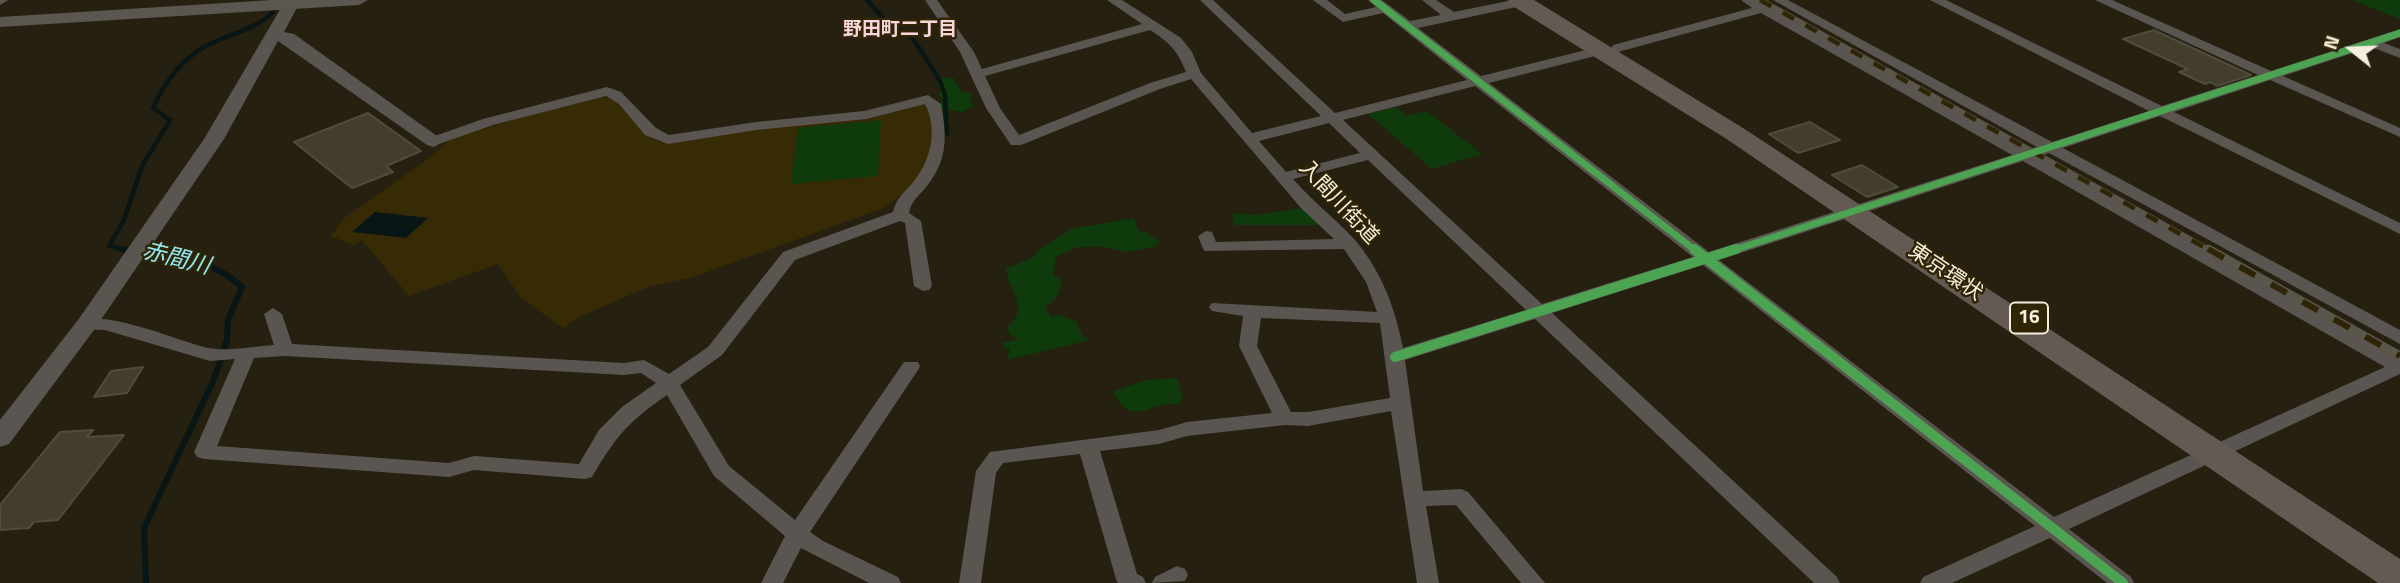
<!DOCTYPE html>
<meta charset="utf-8">
<style>
body{margin:0}
#map{position:relative;width:2400px;height:583px;overflow:hidden;background:#25200f;font-family:"Titillium Web",sans-serif}
canvas{display:block}
.north{position:absolute;left:2316px;top:14px;width:70px;height:70px;-webkit-text-stroke:5px #2f2405;paint-order:stroke;rotate:288deg;font-size:19px;font-weight:700;line-height:28px;text-align:center;color:#f5eedc}
.north::after{content:'';display:block;margin:auto;width:24px;height:32px;background:#f5eedc;clip-path:polygon(50% 0,100% 100%,50% 72%,0 100%)}
</style>
<div id="map">
<canvas width="2400" height="583"></canvas>
<div class="north">N</div>
</div>
<script>
const g = document.querySelector('canvas').getContext('2d');
g.lineJoin = 'round';
function fillPath(path, color) { g.fillStyle = color; g.fill(path, 'evenodd'); }
function stroke(path, color, width, dash) { g.strokeStyle = color; g.lineWidth = width; g.lineCap = dash ? 'butt' : 'round'; g.setLineDash(dash || []); g.stroke(path); }
function label(font, color, halo, rows, align = 'center') {
  g.font = font + ' "Titillium Web","Noto Sans JP",sans-serif'; g.lineWidth = 5; g.setLineDash([]); g.textBaseline = 'middle'; g.strokeStyle = halo; g.fillStyle = color; for (const [text, x, y, turn = 0] of rows) {
    g.save(); g.translate(x, y); g.rotate((+turn || 0) * Math.PI / 180); g.textAlign = isNaN(turn) ? turn : align; if (halo) g.strokeText(text, 0, 0); g.fillText(text, 0, 0); g.restore();
  }
}
fillPath(new Path2D(`
 M599 95 616 101 649 137 661 142H672L923 103 930 105 934 149 925 170 904 193 884 208 693 277 648 287 579 317 563 328 521 298 498 264 409 296 362 240 353 245 331 236 344 218 424 162 452 138Z`), '#372b05');
fillPath(new Path2D(`
 M2352 0H2400V19Z
 M942 78H954L960 91 971 93 970 100 975 106 962 112 942 109 940 104 943 100 938 95 941 91 936 81Z
 M1395 107 1406 116 1427 111 1482 154 1432 169 1368 114Z
 M881 120 878 176 791 184 798 128Z
 M1304 208 1320 225H1234L1233 213 1254 215Z
 M1134 218 1138 230 1147 233 1160 242 1152 247 1126 252 1104 247H1077L1056 257 1053 276 1061 278C1061 292 1058 300 1045 306L1051 317 1059 315 1076 321 1082 335 1090 340 1007 360 1010 349 1003 348V343L1018 339 1010 335 1006 328C1032 307 1009 295 1006 269L1035 256 1038 250 1071 229Z
 M1177 378 1183 396 1178 405C1152 398 1131 432 1113 391L1147 380Z`), '#0f3a0b');
fillPath(new Path2D(`
 M375 212 428 218 406 238 352 232Z`), '#081616');
stroke(new Path2D(`
 M867 0 888 24 912 37 939 79 945 94 947 134
 M130 251 109 246 124 220 142 166 170 120 153 108C165 81 183 57 210 44 232 33 255 30 273 12`), '#081616', 4.5);
stroke(new Path2D(`
 M122 249 131 251
 M140 252C178 255 213 260 242 287L228 320 227 340 214 379 144 528 146 583`), '#081616', 6);
const building = new Path2D(`
 M2154 30 2171 38 2251 75 2217 86 2210 82 2205 84 2179 72 2188 69 2123 39Z
 M368 113 421 151 386 166 393 172 352 188 294 142Z
 M1810 122 1840 140 1798 153 1769 134Z
 M1862 165 1898 187 1867 197 1832 175Z
 M143 367 127 393 94 397 111 371Z
 M93 430 87 437 124 435 58 520 34 522 29 528 0 530V505L60 432Z`);
fillPath(building, '#433e2c');
stroke(building, '#504c3d', 2);
fillPath(new Path2D(`
 M0 0H8L0 5Z
 M925 0H937L974 52 982 69 1142 24 1107 0H1122L1181 38 1192 52 1201 73 1252 133 1321 116 1200 0H1213L1335 113 1467 80 1383 13 1343 22 1313 0H1327L1345 14 1376 7 1368 0H1382L1410 21 1441 15 1422 0H1436L1454 12 1513 0H1527L1526 5 1418 28 1481 76 1602 46 1607 47V53L1489 83 1709 252 2012 155 1761 13 1618 52 1611 48 1613 45 1752 8 1741 0H1756L1772 5 1773 9 2026 150 2037 147 1773 0H1788L2052 142 2149 111 1930 0H1946L2162 106 2258 75 2095 0H2112L2271 71 2400 29V37L2384 43 2400 49V58L2371 47 2283 76 2400 128V137L2270 80 2174 112 2400 223V234L2160 116 2063 148 2400 330V344L2049 153 2037 157 2400 359V374L2069 529 2131 577 2134 583H2107L2050 538 1952 583H1920L1923 577 2035 526 1703 265 1552 313 1837 577 1840 583H1814L1535 319 1405 360 1423 491 1461 489 1468 492 1545 583H1521L1456 505 1426 506 1439 583H1417L1391 411 1308 426 1285 425 1187 436 1159 444 1100 451 1137 574 1143 577 1146 583H1118L1116 579 1080 454 1003 463 996 473 981 583H959L976 471 990 452 1159 430 1187 422 1272 413 1239 346 1243 316 1212 311 1209 307 1212 303 1377 312 1366 282 1344 249 1204 251 1198 236 1206 231 1212 232 1216 242 1334 239 1301 208 1191 79 1160 89 1021 145H1011L986 108 960 52ZM1150 30C1169 42 1178 51 1186 72L1150 83 1019 135 1000 108 985 76ZM1475 86 1693 257 1542 304 1343 120ZM1329 123 1360 153 1286 172 1259 141ZM1368 160 1526 310 1403 348C1395 308 1382 272 1355 240 1336 219 1312 201 1293 179ZM2023 161 2385 367 2054 517 1719 260ZM1261 318 1380 323 1390 398 1308 412H1291L1257 346Z
 M607 87 621 92 656 128 669 135 756 122 864 111 928 95 941 104C947 137 948 159 927 186 919 196 911 201 909 213L921 221 932 286 929 290 923 291 914 286 905 223 900 221 795 260 722 355 680 385 729 466 795 520 904 362H918L920 366 918 370 810 532 823 541 898 577 901 583H869L801 548 783 583H761L785 536 714 476 667 395C627 423 617 435 592 477L585 479 474 470 449 477 204 459 197 457 194 452 235 359 210 361 105 330 80 329 77 325C94 304 183 343 208 348 228 352 254 346 274 345L264 314 273 308 282 314 292 344 624 363 644 360 669 374 708 347 783 252 893 212C896 198 905 192 914 181 931 160 938 129 925 104L866 119 756 130 668 144 645 135 619 104 606 96 493 125 439 144 434 145 427 141 429 138 483 119ZM285 356 624 375 641 373 656 383 622 407 599 430 579 464 474 456 449 463 217 446 254 358Z
 M1177 566 1185 569 1188 575 1185 581 1152 583 1155 577Z`), '#5a5551');
fillPath(new Path2D(`
 M285 1 295 0 299 4 284 32 294 34 444 141 434 147 427 145 278 41 224 139 94 330 9 444 0 447V420L78 320 204 139Z`), '#5a5551');
fillPath(new Path2D(`
 M272 0H368L359 5 0 27V17Z`), '#5c5650');
fillPath(new Path2D(`
 M1508 0H1534L1743 128 2400 559V583H2378L1725 138 1511 5Z`), '#625a53');
const railFar1 = new Path2D(`
 M1760 0 2211 251`);
const rail = new Path2D(`
 M2208 249 2400 356`);
stroke(railFar1, '#5b564b', 6);
stroke(rail, '#5b564b', 9);
stroke(railFar1, '#2f2405', 4.5, [13]);
stroke(rail, '#2f2405', 6, [18]);
stroke(new Path2D(`
 M1374 0 1696 251
 M1731 251 2400 33`), '#4ca352', 7);
stroke(new Path2D(`
 M1694 249 2123 583
 M1395 357 1736 249`), '#4ca352', 10);
label('bold 19px', '#f9d6dc', '#2f2405', [
 ["野田町二丁目",900,30]
]);
for (const [x, y, w] of [
 [2029,318,38]
]) { const box = new Path2D(); box.roundRect(x - w / 2, y - 15.5, w, 31, 5); g.fillStyle = '#2f2405'; g.fill(box); stroke(box, '#f5eedc', 2); }
label('bold 19px', '#f5eedc', null, [
 ["16",2029,318]
]);
label('21px', '#f5eedc', '#2f2405', [
 ["入間川街道",1338,203,47],
 ["東京環状",1945,273,34]
]);
label('italic 23px', '#91eaf8', '#2f2405', [
 ["赤間川",176,260,14]
]);
</script>
